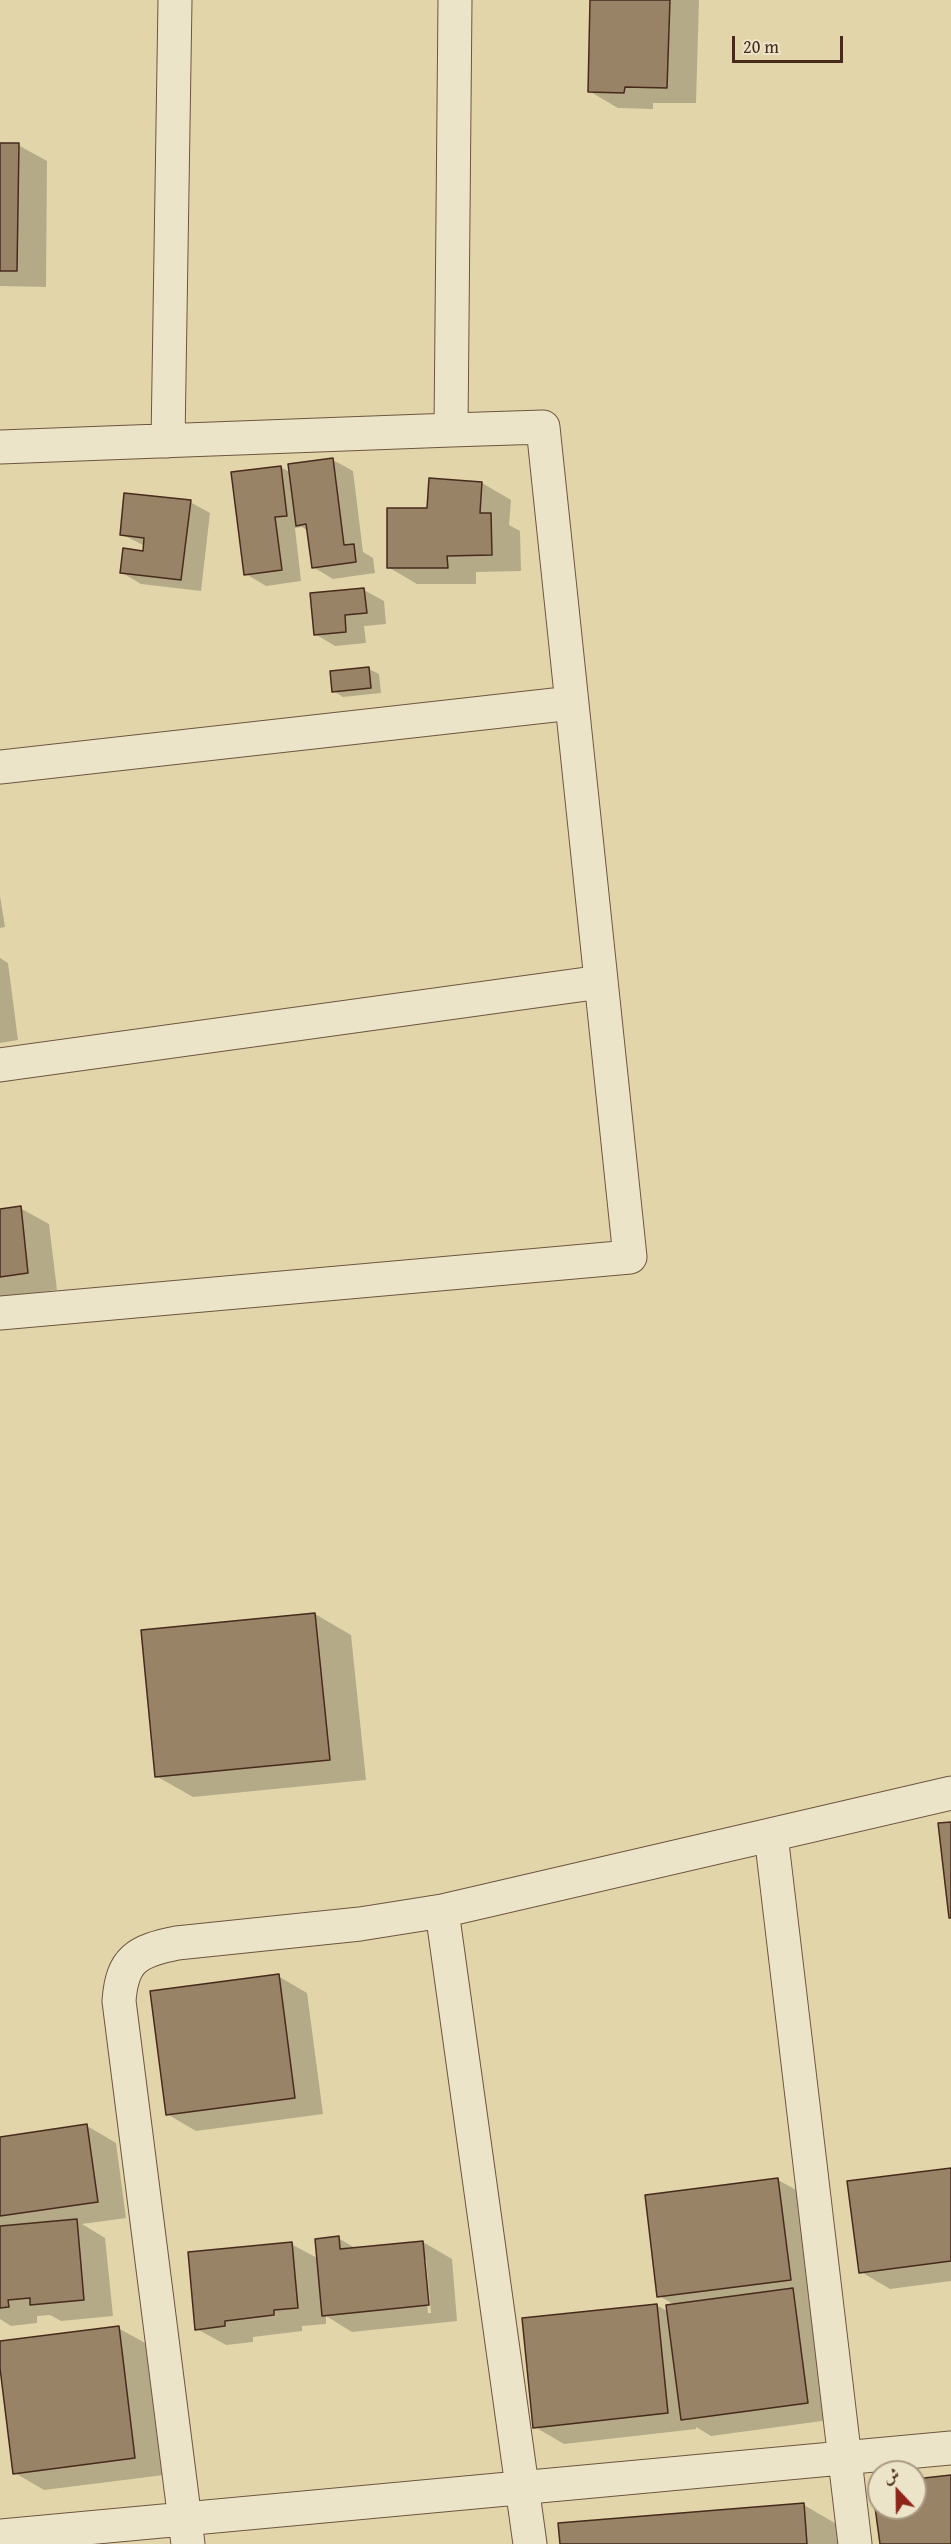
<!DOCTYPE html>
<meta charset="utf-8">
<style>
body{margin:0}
#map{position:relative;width:951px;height:2544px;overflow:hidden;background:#e2d5aa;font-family:"Gentium Book Plus",Amiri,serif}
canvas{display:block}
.north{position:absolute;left:867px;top:2460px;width:60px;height:60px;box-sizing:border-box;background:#ece4c8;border:2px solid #aa9a83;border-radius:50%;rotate:338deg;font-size:16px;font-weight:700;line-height:24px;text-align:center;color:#472a1c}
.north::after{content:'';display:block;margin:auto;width:21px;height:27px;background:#8f2418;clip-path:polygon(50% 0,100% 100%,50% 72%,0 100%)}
.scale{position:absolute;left:732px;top:36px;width:111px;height:27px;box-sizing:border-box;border:3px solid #472a1c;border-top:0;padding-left:8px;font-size:18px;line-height:21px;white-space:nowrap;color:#472a1c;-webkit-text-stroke:4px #ece4c8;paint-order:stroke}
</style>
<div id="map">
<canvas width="951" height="2544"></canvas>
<div class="north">ش</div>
<div class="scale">20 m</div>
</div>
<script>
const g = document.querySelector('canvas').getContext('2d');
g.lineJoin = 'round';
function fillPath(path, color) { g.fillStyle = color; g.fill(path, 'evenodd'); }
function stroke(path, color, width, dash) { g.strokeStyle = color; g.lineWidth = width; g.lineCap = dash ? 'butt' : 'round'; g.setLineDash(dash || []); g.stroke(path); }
fillPath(new Path2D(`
 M592 0H699L696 103H653V109L618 108 589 91Z
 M0 145H18L47 161 46 287 0 286Z
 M333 460 353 471 363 552 373 558 375 573 333 579 313 567 308 531 302 527 295 528 301 581 266 586 246 574 281 467 291 473Z
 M430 480 482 483 511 500 509 525 520 531 521 571 476 572V584H417L388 567 428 510Z
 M190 502 210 513 201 591 141 584 121 572 144 553 145 546 121 534Z
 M364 590 384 601 386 624 364 626 366 643 335 646 315 634Z
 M369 669 379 674 381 693 343 697 334 691Z
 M0 896 5 927 0 928Z
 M0 958 8 963 18 1040 0 1043Z
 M20 1208 49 1224 57 1290 0 1297V1210Z
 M315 1614 351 1635 366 1780 193 1797 156 1776Z
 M278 1976 307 1993 323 2114 196 2131 167 2114Z
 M87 2126 116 2143 126 2218 82 2224 105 2238 113 2316 61 2321 50 2315 37 2316V2323L11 2326 0 2319V2228H4L0 2225V2138Z
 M951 2169V2281L890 2289 861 2272Z
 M778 2180 807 2196 819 2296 807 2298 822 2306 837 2419 711 2436 696 2427V2429L564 2444 535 2427 656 2305 669 2312 675 2305 659 2296Z
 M338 2238 357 2249 423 2242 452 2259 457 2321 352 2332 326 2316V2324L302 2326V2331L253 2337V2342L226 2345 197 2329 291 2244 319 2259ZM423 2259H426L431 2313H428Z
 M118 2328 147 2344 164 2475 44 2490 15 2473 0 2342Z
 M804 2505 840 2526 842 2544H561Z`), '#0003');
const building = new Path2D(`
 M590 0H670L667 88 625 87 624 93 588 92Z
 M0 143H19L17 271H0Z
 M333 458 344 545 354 544 356 562 312 568 306 524 296 526 288 464Z
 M281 466 287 516 275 517 282 570 244 575 231 472Z
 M429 478 482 482 480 513H491L492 555 447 556 448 568H387V508H427Z
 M124 493 191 500 181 580 120 573 123 548 143 551 144 538 120 535Z
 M364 588 367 613 345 615 346 632 314 635 310 593Z
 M369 667 371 688 332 692 330 671Z
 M21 1206 28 1273 0 1277V1209Z
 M315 1613 330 1760 155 1777 141 1630Z
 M951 1822V1918H949L938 1823Z
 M279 1974 295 2098 166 2115 150 1991Z
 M87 2124 98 2202 0 2216V2137Z
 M951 2168V2261L859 2273 847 2181Z
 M778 2178 791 2280 657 2297 645 2195Z
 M77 2219 84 2300 30 2305V2298L8 2300 9 2307 0 2308V2226Z
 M339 2236 340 2249 423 2241 429 2305 322 2316 315 2239Z
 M292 2242 298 2308 274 2310V2315L225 2321V2326L195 2330 188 2252Z
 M793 2288 808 2403 681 2420 666 2305Z
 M657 2304 668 2413 533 2428 522 2318Z
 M119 2326 135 2458 13 2474 0 2368V2341Z
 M951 2475V2544H880L872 2485 879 2484V2508H915V2479Z
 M804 2503 807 2544H560L558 2523Z`);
fillPath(building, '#988366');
stroke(building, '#472a1c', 1.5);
const minor = new Path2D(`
 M168 441 175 0
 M0 447 451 430
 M0 767 572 703
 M0 1065 601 982
 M0 1313 630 1257 543 427 451 430 455 0
 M771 1835 855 2544
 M442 1911 530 2544
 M0 2536 951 2448
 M188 2544 119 2001C122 1959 137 1951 177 1943L360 1924 442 1911 951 1793`);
stroke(minor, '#6e5540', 35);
stroke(minor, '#ece4c8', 33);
</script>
